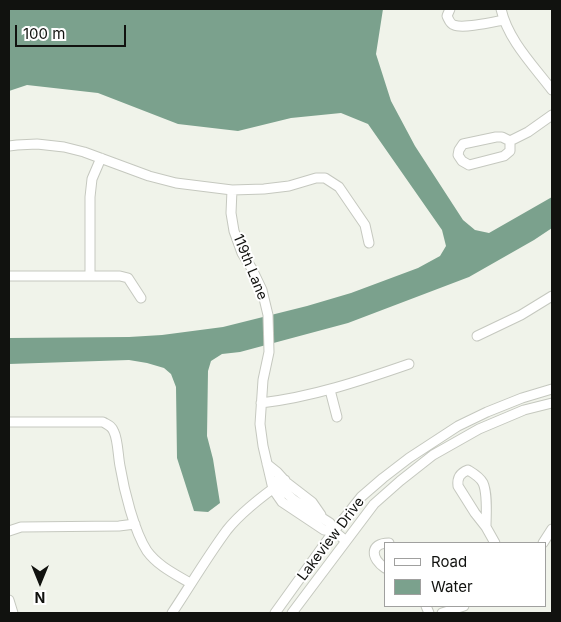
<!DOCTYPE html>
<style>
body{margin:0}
#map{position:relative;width:561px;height:622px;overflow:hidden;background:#f0f3ea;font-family:Inter,sans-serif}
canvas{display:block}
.frame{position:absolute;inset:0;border:10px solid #11120f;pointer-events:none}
.legend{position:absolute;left:384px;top:542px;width:162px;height:65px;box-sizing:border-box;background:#fff;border:1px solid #a0a09f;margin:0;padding:6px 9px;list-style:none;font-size:15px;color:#11120f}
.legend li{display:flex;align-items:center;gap:10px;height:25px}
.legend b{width:25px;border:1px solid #a0a09f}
.north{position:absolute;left:15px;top:557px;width:50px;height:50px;-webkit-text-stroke:4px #fff;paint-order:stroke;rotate:180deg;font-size:14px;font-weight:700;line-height:20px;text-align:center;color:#11120f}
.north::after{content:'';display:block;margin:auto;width:18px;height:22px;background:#11120f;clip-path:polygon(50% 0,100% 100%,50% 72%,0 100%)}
.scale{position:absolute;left:15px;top:25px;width:111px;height:22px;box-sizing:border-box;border:2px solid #11120f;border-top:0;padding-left:6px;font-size:15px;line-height:18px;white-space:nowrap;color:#11120f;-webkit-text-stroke:4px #fff;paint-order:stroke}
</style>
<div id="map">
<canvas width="561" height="622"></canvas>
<div class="frame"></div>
<ul class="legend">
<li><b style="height:6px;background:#fff"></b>Road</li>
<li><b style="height:14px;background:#7ba18d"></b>Water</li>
</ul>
<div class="north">N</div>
<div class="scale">100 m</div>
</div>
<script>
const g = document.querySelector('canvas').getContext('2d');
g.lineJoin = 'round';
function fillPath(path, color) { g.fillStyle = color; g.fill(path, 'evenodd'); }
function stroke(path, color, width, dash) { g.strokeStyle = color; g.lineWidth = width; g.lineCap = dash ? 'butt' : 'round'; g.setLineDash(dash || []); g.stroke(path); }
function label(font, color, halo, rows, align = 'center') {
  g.font = font + ' Inter,sans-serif'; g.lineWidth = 4; g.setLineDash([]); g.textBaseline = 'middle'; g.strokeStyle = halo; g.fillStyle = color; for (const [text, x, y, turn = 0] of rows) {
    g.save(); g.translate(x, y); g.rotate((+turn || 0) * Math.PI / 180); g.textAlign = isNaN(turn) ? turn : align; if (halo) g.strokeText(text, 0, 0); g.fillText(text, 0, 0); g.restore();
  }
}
fillPath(new Path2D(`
 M9 9H383L376 54 391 101 415 146 463 220 475 230 489 233 552 197V228L534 240 469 277 348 323 240 352 222 354 211 361 208 371 207 436 213 459 220 503 208 512 194 511 177 458 176 387 171 374 164 368 147 363 129 360 9 364V338L129 337 162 335 223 327 307 306 351 293 418 268 440 256 446 246 442 230 368 124 341 113 291 118 238 131 178 124 98 93 27 85 9 91Z`), '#7ba18d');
const minor = new Path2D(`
 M450 9 447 16C449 20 450 24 454 25 463 29 493 22 504 20
 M501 9C508 40 533 65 552 90
 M496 137H502L510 141V151L504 156 469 165 462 161 458 155 459 150 463 144Z
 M510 141 528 132 552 115
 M9 146 17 145 37 144 64 147 84 152 149 176 176 183 232 190 264 189 289 186 316 178H325L339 187 365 225 369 243
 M232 190 231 213 234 231 242 253 252 269 262 290 268 315 269 352 263 380 260 424 263 446 273 489 282 502 324 530 334 531
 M90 275V197L92 179 101 158
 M9 276H120L128 278 141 298
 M477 336 521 315 552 296
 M330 390 337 417
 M261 403C312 397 360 381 409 364
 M9 422H103C108 425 112 426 114 432 118 440 118 456 120 466 124 490 134 531 147 551 158 566 175 574 190 583
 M267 464 277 472 286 482 312 502 321 515
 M274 481 277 485 294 500 330 523 334 531 346 541
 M486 527C486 515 488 494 483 483 480 477 473 473 468 470 460 473 457 478 458 486L475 513 486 527 495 543
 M9 531 21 527 119 526 135 524
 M543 543 552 529
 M385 568C371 559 369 543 389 543
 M9 600 13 613
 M426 606 429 613
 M172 613C190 586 207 557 227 530 242 511 265 494 285 480
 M275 613 334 531 361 497 383 478 409 458 458 426 487 412 522 398 552 389
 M292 613 374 504 400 481 433 455 479 429 524 410 552 403
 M442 613 464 606`);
stroke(minor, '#c5c8bf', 11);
stroke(minor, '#fff', 9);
label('14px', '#11120f', '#fff', [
 ["119th Lane",250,267,68],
 ["Lakeview Drive",331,539,-53]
]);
</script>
